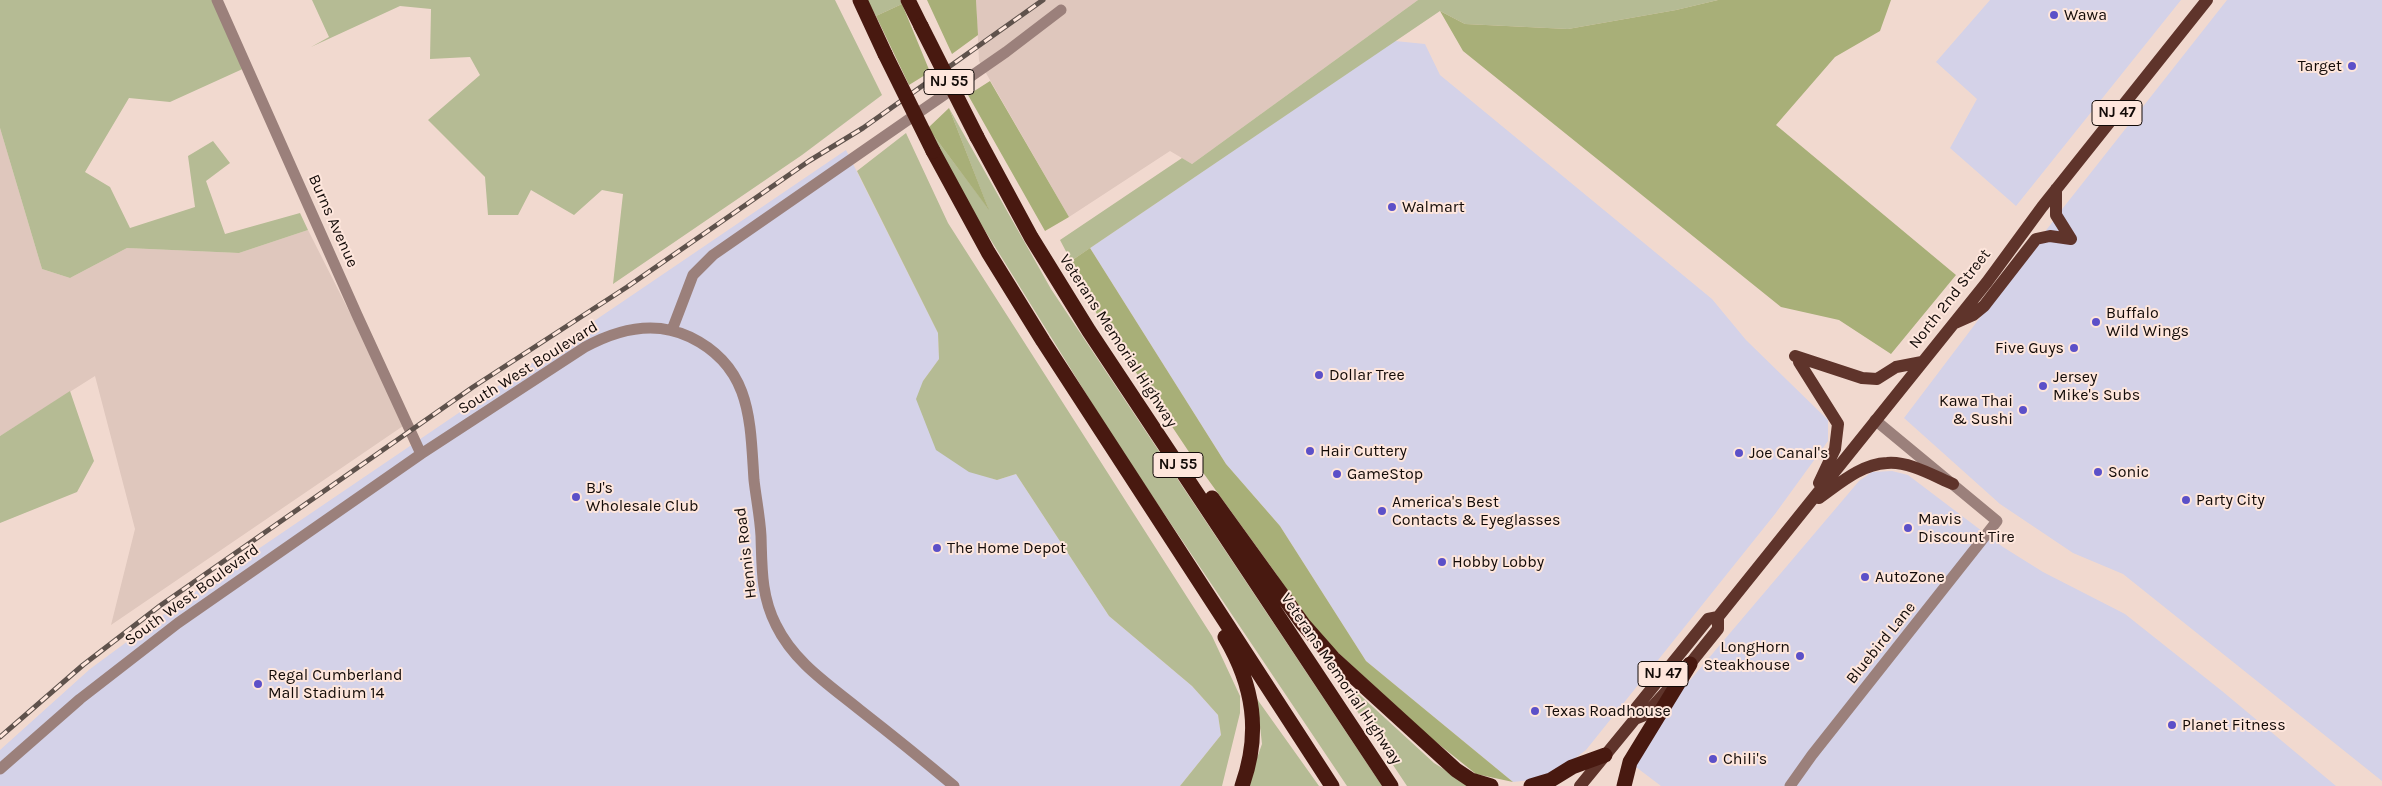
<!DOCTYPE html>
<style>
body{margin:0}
canvas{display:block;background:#f1d9cf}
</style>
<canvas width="2382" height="786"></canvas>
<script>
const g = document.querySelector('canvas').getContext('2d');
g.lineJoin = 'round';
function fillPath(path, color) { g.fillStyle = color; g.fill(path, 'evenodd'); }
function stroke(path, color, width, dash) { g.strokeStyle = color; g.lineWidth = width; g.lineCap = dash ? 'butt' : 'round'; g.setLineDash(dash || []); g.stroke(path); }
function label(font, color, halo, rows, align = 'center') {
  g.font = font + ' Karla,sans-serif'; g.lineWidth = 4; g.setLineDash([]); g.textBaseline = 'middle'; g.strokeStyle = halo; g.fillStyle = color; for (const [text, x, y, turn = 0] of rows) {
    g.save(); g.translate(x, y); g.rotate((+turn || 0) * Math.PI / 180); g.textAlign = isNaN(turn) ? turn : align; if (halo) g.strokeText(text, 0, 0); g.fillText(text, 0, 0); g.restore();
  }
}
fillPath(new Path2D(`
 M1990 0H2181L2016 206 1950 148 1977 99 1936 62Z
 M2227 0H2382V781L2123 574 2073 553 2000 504 1904 418 2063 208Z
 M1395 41 1425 44 1440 75 1712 299 1746 340 1828 420V441L1775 514 1586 750 1549 778 1513 782 1366 661 1280 526 1226 464 1090 248Z
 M846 150 938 333 939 359 923 381 969 471 997 480 1016 474 1109 616 1192 686 1218 715 1221 735 1180 786H0V750L90 669 189 596Z
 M1892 471 1908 475 2003 547 2043 572 2125 614 2222 691 2336 786H1661L1624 758 1859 481 1872 472Z`), '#d4d2e8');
fillPath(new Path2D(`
 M976 0H1418L1192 164 1170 151 1069 217 979 61Z
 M0 128 42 269 70 278 127 248 239 253 308 230 406 424 111 625 135 529 95 376 0 436Z`), '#dfc7bd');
fillPath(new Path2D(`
 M0 0H217L247 67 170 102 129 98 85 172 110 187 130 228 195 207 188 156 213 141 230 163 206 181 225 234 300 213 308 230 239 253 127 248 70 278 42 269 0 128Z
 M312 0H835L882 95 802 155 613 284 623 194 602 190 574 215 531 190 518 215H488L485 177 428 120 480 75 470 57 430 59 431 9 400 6 311 47 329 37Z
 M866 0H900L902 4 876 16Z
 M1418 0H1718L1676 10 1568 29 1465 24 1440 11 1071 261 1060 240 1182 158 1192 164Z
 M949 108 1051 289 1382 786H1347L1116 442 966 200 928 128 988 208Z
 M906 133 948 223 1212 636 1240 696V713L1222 786H1180L1221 735 1218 715 1192 686 1109 616 1016 474 997 480 969 472 936 450 916 399 923 381 939 359 938 333 857 171Z
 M70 391 94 461 77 492 0 523V436Z
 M1325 663 1434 763 1471 786H1407Z
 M1257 699 1319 786H1247L1262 744Z`), '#b5bb94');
fillPath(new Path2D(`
 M927 0H976L978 35 952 54Z
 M1718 0H1891L1880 31 1835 57 1776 125 1956 275 1891 354 1839 320 1781 307 1463 51 1440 11 1465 24 1568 29 1676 10Z
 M902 4 930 72 909 85 876 16Z
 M990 81 1069 217 1045 231 968 95Z
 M949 108 989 210 928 128Z
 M1090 248 1226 464 1280 526 1366 661 1513 782 1476 774 1426 734 1331 646 1290 598 1277 575 1199 467 1067 269 1071 261Z`), '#a8af78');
stroke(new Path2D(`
 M217 0 357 315 421 454
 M672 330 693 275 713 255 1006 52 1061 10
 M0 769 80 699 178 623 421 454 585 347C618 329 655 320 690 337 752 367 750 421 754 480 756 498 760 517 761 536 762 567 761 596 776 625 794 662 828 684 860 710 892 735 923 760 954 786
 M1790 786 1812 755 1997 521 1875 420`), '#9b807b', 11);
stroke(new Path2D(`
 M2056 189V215L2071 239
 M1955 323 1973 315 1984 306 2036 239 2050 236 2071 239
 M1795 356 1862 378 1877 379 1896 367 1922 362
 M1799 362 1838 424 1835 449 1819 483
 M1819 498C1839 484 1861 464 1887 463 1909 461 1934 476 1953 484
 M1685 670 1718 629V617L1987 282 2042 207 2207 0
 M1635 719 1636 708 1708 619 1718 617
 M1580 786 1635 719 1645 715 1672 685`), '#5f342b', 12);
stroke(new Path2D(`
 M860 0 885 54
 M908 0 921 26
 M977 137 1031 237 1089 331 1391 786
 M933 151 988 252 1043 341 1332 786
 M1212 498 1303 624 1333 658 1456 770 1471 780 1491 786
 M1225 637C1254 686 1261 733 1242 786
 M1531 786 1551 780 1572 767 1605 755
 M1624 786 1630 762 1690 664`), '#481910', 15);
const rail = new Path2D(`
 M0 737 83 665 161 605 473 387 627 287 809 161 863 128 1043 0`);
stroke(rail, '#5f524c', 5);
stroke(rail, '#fee6dc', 3, [9]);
stroke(new Path2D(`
 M921 26 977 137
 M885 54 933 151`), '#481910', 15);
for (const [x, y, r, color] of [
 [2054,15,5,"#5c50c8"],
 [2352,66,5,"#5c50c8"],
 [1392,207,5,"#5c50c8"],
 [2096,322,5,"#5c50c8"],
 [2074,348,5,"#5c50c8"],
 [1319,375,5,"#5c50c8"],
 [2043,386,5,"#5c50c8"],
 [2023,410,5,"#5c50c8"],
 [1310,451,5,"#5c50c8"],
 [1739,453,5,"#5c50c8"],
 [2098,472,5,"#5c50c8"],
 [1337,474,5,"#5c50c8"],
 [576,497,5,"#5c50c8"],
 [2186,500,5,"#5c50c8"],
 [1382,511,5,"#5c50c8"],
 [1908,528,5,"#5c50c8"],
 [937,548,5,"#5c50c8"],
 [1442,562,5,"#5c50c8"],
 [1865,577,5,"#5c50c8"],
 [1800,656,5,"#5c50c8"],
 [258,684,5,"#5c50c8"],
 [1535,711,5,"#5c50c8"],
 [2172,725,5,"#5c50c8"],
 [1713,759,5,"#5c50c8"]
]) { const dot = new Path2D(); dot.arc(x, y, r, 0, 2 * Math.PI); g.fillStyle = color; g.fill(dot); stroke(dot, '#fee6dc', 2); }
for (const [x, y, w] of [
 [949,82,50],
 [2117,113,50],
 [1178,465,50],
 [1663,674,50]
]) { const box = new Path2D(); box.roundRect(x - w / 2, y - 12.5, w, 25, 4); g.fillStyle = '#fee6dc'; g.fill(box); stroke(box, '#130b08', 1); }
label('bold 15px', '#130b08', null, [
 ["NJ 55",949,82],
 ["NJ 47",2117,113],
 ["NJ 55",1178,465],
 ["NJ 47",1663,674]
]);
label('16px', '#130b08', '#fee6dc', [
 ["Wawa",2064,15],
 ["Target",2342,66,"right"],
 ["Walmart",1402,207],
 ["Buffalo",2106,313],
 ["Wild Wings",2106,331],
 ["Five Guys",2064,348,"right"],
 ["Dollar Tree",1329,375],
 ["Jersey",2053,377],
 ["Mike's Subs",2053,395],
 ["Kawa Thai",2013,401,"right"],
 ["& Sushi",2013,419,"right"],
 ["Hair Cuttery",1320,451],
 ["Joe Canal's",1749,453],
 ["Sonic",2108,472],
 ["GameStop",1347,474],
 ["BJ's",586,488],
 ["Wholesale Club",586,506],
 ["Party City",2196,500],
 ["America's Best",1392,502],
 ["Contacts & Eyeglasses",1392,520],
 ["Mavis",1918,519],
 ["Discount Tire",1918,537],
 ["The Home Depot",947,548],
 ["Hobby Lobby",1452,562],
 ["AutoZone",1875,577],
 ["LongHorn",1790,647,"right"],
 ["Steakhouse",1790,665,"right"],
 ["Regal Cumberland",268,675],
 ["Mall Stadium 14",268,693],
 ["Texas Roadhouse",1545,711],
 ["Planet Fitness",2182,725],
 ["Chili's",1723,759]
], 'left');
label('16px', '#130b08', '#fee6dc', [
 ["Burns Avenue",333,221,66],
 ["North 2nd Street",1950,299,-52],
 ["Veterans Memorial Highway",1118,341,57],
 ["South West Boulevard",528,368,-32],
 ["Hennis Road",746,553,-97],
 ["South West Boulevard",192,595,-36],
 ["Bluebird Lane",1881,643,-51],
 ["Veterans Memorial Highway",1341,679,56]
]);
</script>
